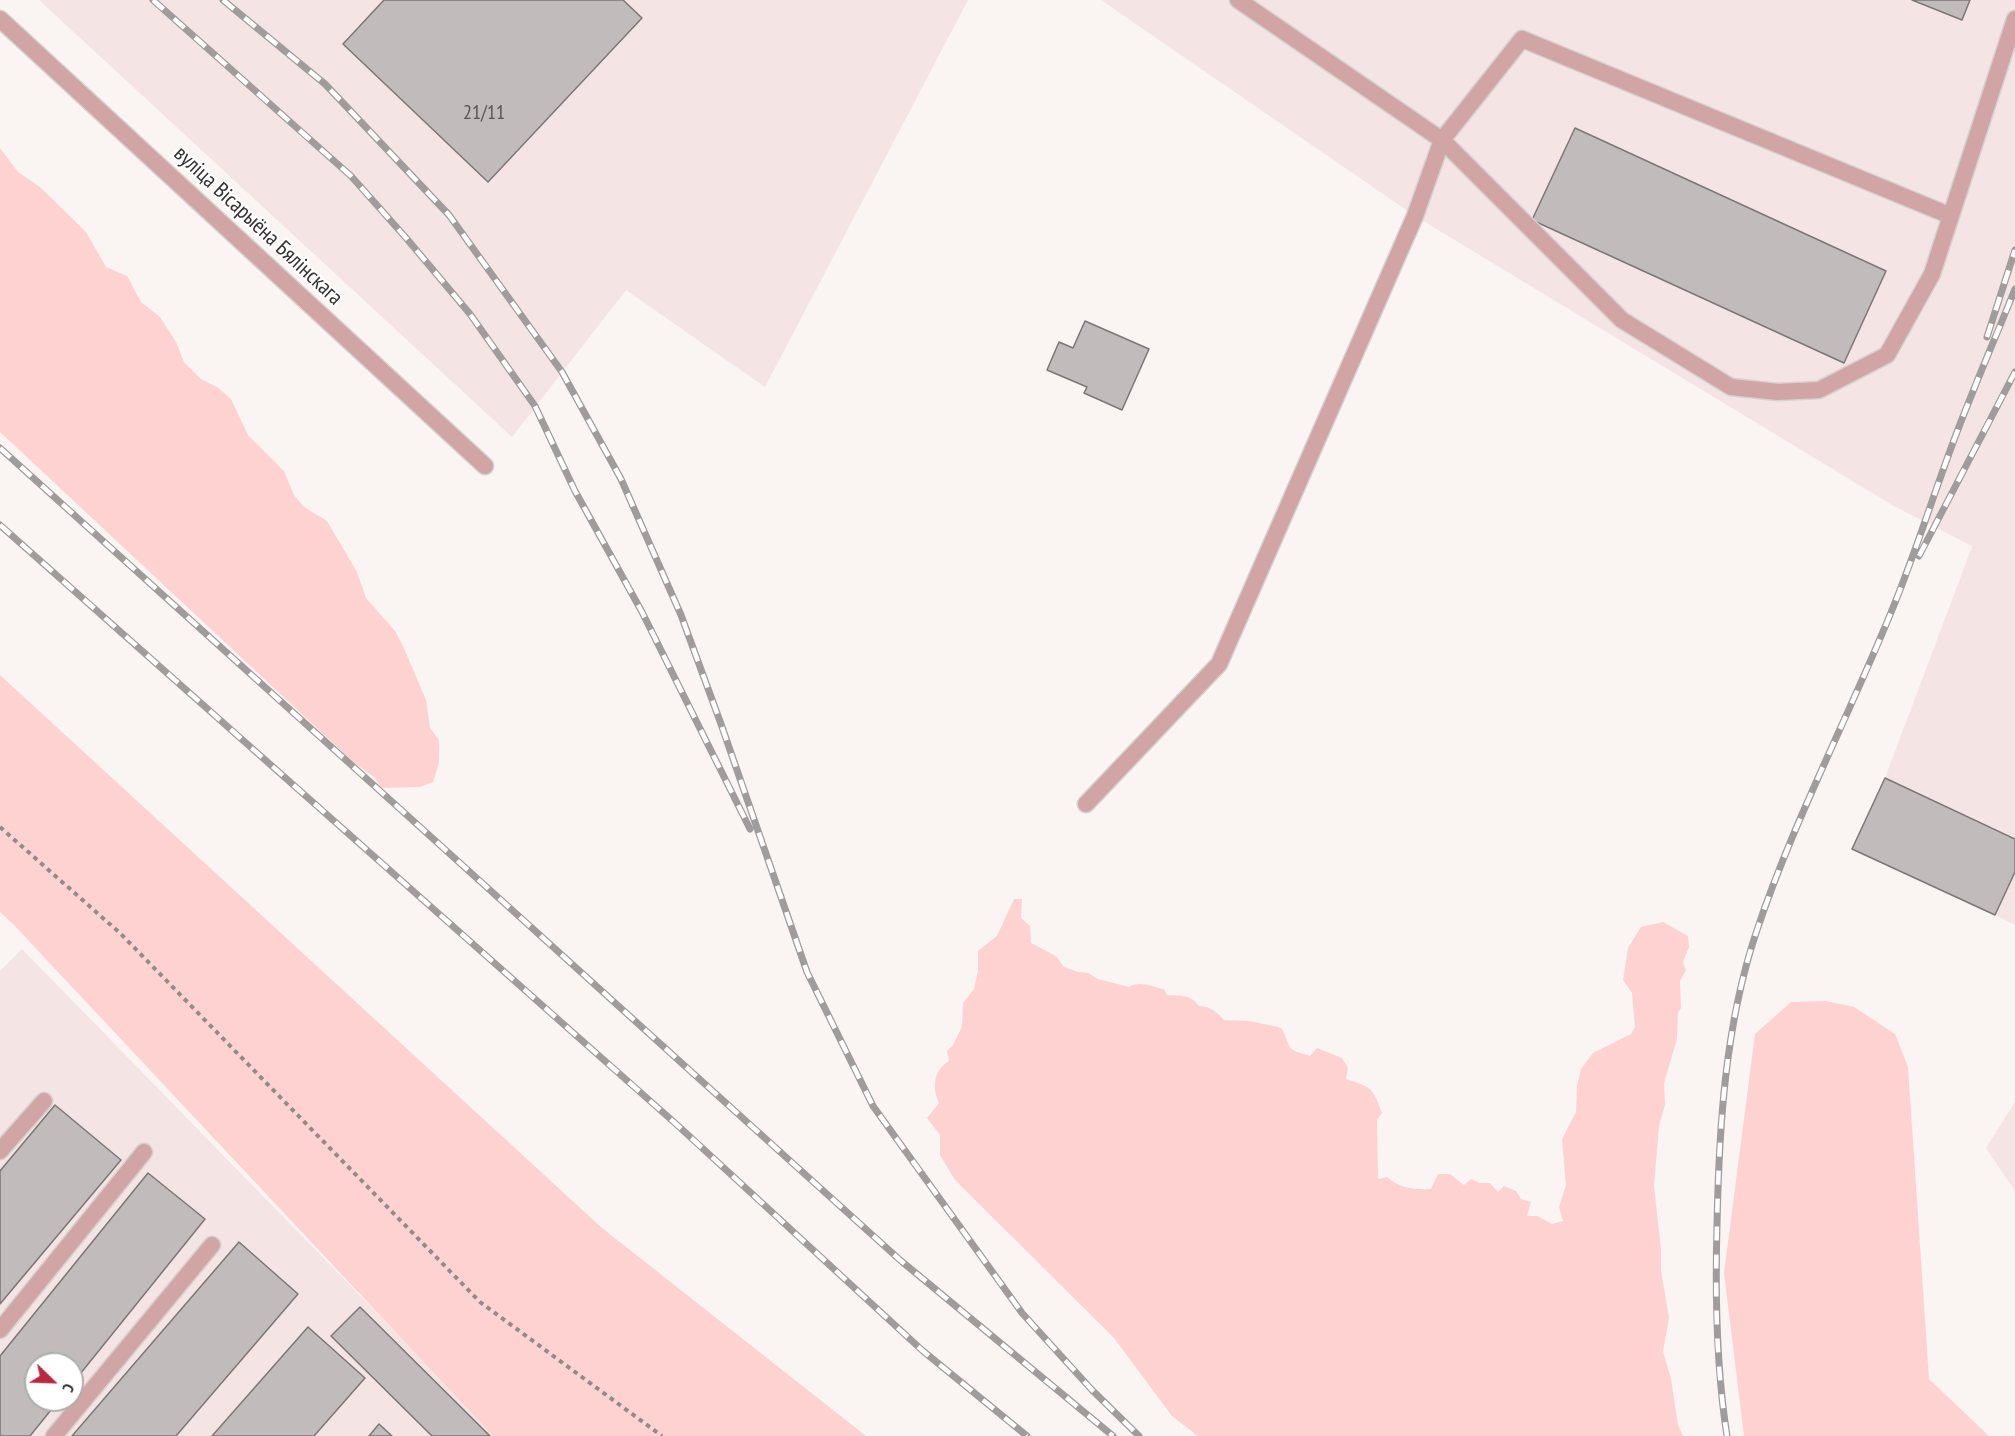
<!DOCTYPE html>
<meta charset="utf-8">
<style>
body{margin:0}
#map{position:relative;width:2015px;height:1436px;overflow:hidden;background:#faf4f3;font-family:"PT Sans Narrow",sans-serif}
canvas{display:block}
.north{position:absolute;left:24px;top:1352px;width:60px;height:60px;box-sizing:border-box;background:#fff;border:2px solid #aeadad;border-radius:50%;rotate:113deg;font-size:16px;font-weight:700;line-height:24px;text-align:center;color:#343232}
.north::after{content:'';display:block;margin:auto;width:21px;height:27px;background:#b9283e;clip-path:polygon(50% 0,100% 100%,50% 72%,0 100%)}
</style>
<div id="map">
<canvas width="2015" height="1436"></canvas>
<div class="north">С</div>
</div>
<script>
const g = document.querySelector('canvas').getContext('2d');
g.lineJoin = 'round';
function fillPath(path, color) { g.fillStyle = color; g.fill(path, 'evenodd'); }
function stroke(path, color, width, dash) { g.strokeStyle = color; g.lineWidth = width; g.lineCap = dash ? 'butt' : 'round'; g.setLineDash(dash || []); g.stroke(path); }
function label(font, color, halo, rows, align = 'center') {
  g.font = font + ' "PT Sans Narrow",sans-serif'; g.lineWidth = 4.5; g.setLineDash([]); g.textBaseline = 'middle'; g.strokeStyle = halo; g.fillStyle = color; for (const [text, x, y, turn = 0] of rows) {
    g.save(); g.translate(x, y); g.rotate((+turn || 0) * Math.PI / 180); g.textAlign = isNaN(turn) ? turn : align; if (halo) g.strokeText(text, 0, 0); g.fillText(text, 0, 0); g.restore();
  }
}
fillPath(new Path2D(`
 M39 0H968L765 387 626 290 512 437Z
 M1101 0H2015V925L1995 915 1885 778 1973 544 1972 546 1892 505 1415 216Z
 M22 949 497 1436H0V971ZM36 1364H72V1400H36Z
 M2015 1102V1191L1986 1148Z`), '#f4e5e4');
fillPath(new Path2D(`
 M0 148 18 172 40 187 86 232 106 267 127 276 141 302 160 317 176 342 184 362 201 379 217 387 231 399 248 435 284 471 294 495 304 507 327 521 357 572 366 598 395 631 403 646 426 700 430 728 439 740V763L433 782 420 787 381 788 375 778 353 762 0 432Z
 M0 675 602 1228 866 1436H493L13 924 0 912Z
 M1014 899H1022L1021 918 1030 926 1031 943 1056 956 1064 967 1078 972 1088 973 1098 979 1129 987C1140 980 1152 987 1164 989L1167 995C1181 996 1190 994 1199 1006 1211 1007 1216 1011 1224 1020L1249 1021 1278 1027 1282 1029C1293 1051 1284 1048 1310 1056L1317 1048 1342 1058 1348 1068 1346 1079C1372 1088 1372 1086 1382 1113L1377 1120 1378 1179 1387 1177C1399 1188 1415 1190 1431 1189L1438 1174H1450L1464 1185 1471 1179 1480 1183H1490L1498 1192 1504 1186 1516 1191 1521 1199 1531 1202 1527 1216H1537L1552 1224 1563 1221 1559 1207 1566 1185 1562 1139 1576 1112 1577 1086 1581 1069 1593 1053 1631 1034 1635 1027 1632 993 1623 980 1628 948 1641 927 1663 922 1688 936 1689 947 1683 962 1686 970 1680 981 1681 1008 1678 1012 1677 1039 1664 1083 1665 1105 1659 1126 1654 1186 1661 1249V1271L1669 1318 1663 1351 1671 1379 1678 1425 1683 1436H1198L1172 1416 1114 1338 955 1180 940 1155V1135L927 1118 939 1103C932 1087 933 1071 949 1061L947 1051 953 1045 962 1027 963 1003 974 989 978 971V951L997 936Z
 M1826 1001 1854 1007 1895 1034 1908 1067 1929 1379 1989 1436H1744L1724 1273 1755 1034 1791 1002Z`), '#ffd2d2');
const building = new Path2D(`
 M384 0H623L642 18 488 182 343 44Z
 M1912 0H1970L1962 20Z
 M1575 128 1886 271 1844 363 1532 220Z
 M1085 321 1149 349 1122 410 1084 393 1087 387 1047 370 1059 342 1073 348Z
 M1885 778 2015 839V872L1995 915 1852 849Z
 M55 1105 121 1160 0 1304V1171Z
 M148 1173 205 1219 72 1384V1364H36V1400H59L30 1436H0V1356Z
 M239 1242 298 1294 176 1436H72Z
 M360 1307 490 1436H432L331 1336Z
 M308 1327 365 1378 314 1436H212Z
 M379 1424 392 1436H369Z`);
fillPath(building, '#c1bbbb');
stroke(building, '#7c7777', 1.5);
const service = new Path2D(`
 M1951 216 1522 39 1442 140 1622 320 1731 387 1778 392 1819 390 1887 355 1932 274 2015 19
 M1086 804 1219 664 1415 216 1442 140 1238 0
 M0 1151 44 1101
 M0 1330 144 1152
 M54 1436 212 1245`);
const minor = new Path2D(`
 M0 19 485 466`);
stroke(service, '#d6d1d0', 19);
stroke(minor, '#d6d1d0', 19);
stroke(new Path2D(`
 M0 827 121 934 480 1302 662 1436`), '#908c8c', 4, [4.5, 4.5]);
stroke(service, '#d1a5a5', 16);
stroke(minor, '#d1a5a5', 16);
const rail = new Path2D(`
 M153 0 351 176 407 239 470 314 535 406 575 491 642 612 750 829
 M223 0 325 84 449 215 562 372 621 479 681 615 721 724 807 972 873 1106 1022 1313 1092 1390 1139 1436
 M1987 337 2015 250
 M0 448 900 1260 1113 1436
 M0 525 675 1123 923 1351 1027 1436
 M1919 556 2015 372
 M1727 1436C1716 1366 1715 1296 1717 1225 1719 1127 1725 1026 1756 933 1793 822 1848 718 1892 610 1915 554 1933 496 1954 440 1973 389 1995 339 2015 289`);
stroke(rail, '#a19c9c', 7);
stroke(rail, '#fff', 4.5, [14]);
label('20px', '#575454', null, [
 ["21/11",484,113]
]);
label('22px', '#343232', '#fff', [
 ["вуліца Вісарыёна Бялінскага",258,226,43]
]);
</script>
